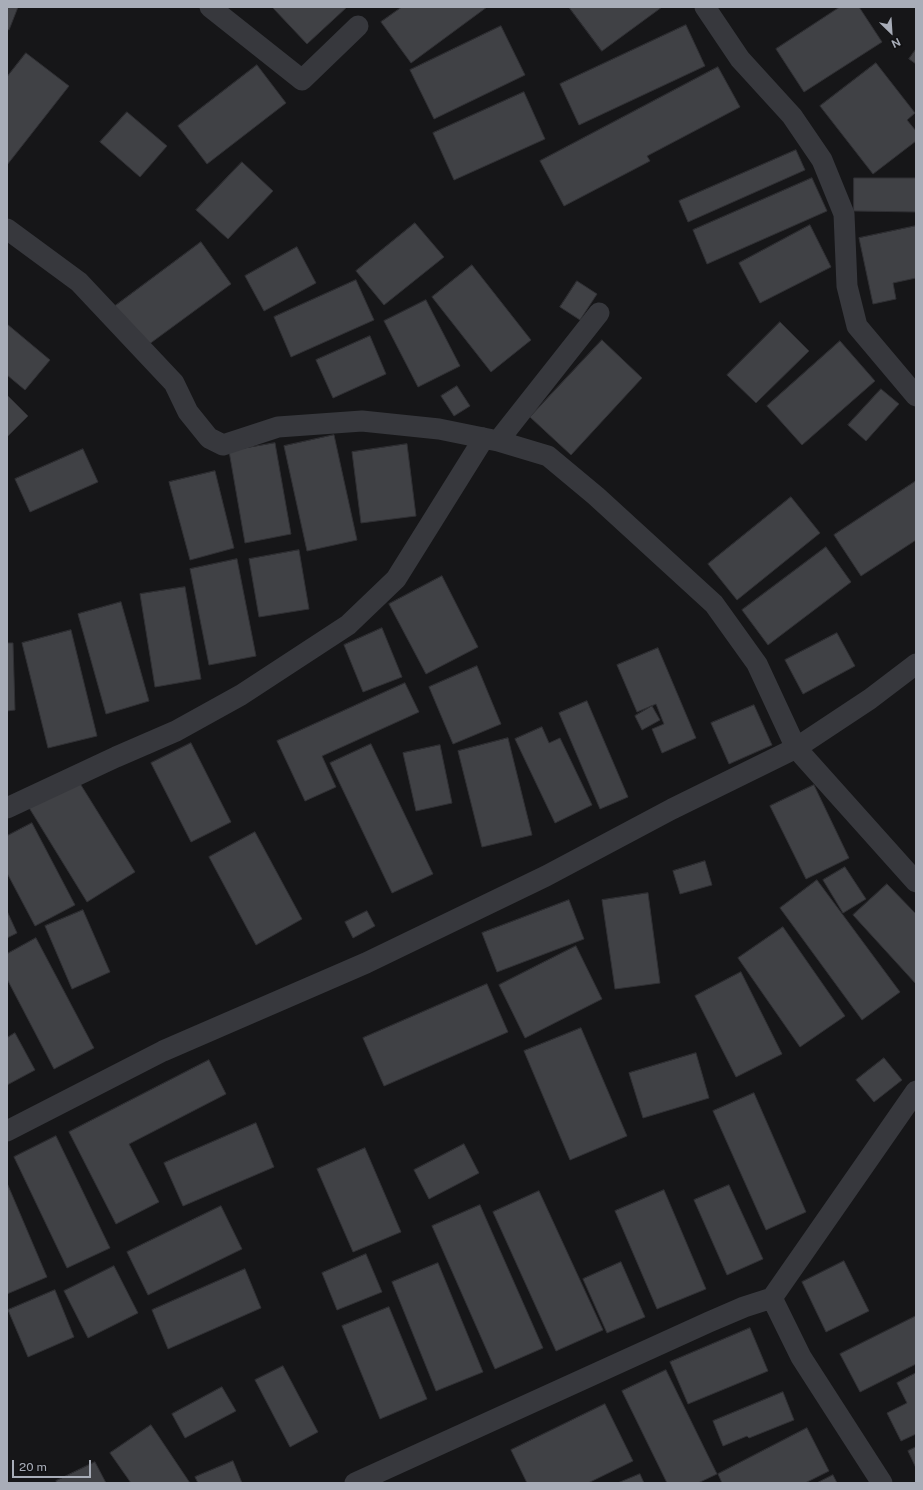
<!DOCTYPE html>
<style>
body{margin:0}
#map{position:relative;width:923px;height:1490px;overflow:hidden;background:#161618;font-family:"Public Sans",sans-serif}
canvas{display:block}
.frame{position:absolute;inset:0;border:8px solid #a8adb8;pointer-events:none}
.north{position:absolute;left:871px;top:12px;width:40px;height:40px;-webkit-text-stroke:3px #111113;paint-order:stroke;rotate:155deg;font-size:11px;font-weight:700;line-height:16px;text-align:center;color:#a8adb8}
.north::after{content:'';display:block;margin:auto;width:14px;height:18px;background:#a8adb8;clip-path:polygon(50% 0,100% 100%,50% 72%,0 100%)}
.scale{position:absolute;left:12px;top:1460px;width:79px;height:18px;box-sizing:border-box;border:2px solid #a8adb8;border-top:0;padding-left:5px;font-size:12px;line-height:14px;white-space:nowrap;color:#a8adb8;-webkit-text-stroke:3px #111113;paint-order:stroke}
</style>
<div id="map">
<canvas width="923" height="1490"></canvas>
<div class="frame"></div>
<div class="north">N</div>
<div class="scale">20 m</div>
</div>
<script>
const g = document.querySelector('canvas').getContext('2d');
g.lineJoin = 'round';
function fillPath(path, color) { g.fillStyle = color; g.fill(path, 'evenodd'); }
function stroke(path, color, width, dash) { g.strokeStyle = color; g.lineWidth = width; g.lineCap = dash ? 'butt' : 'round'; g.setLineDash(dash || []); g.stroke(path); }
const building = new Path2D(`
 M7 7H18L9 30 7 29Z
 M275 7H347L307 44 273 8Z
 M402 7H487L411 63 381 22Z
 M569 7H662L602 51Z
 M840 7H859L882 42 804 92 776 49Z
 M686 25 705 66 579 125 560 84Z
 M501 26 525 75 434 119 410 70Z
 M916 49V64L909 59Z
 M26 53 69 86 7 165V77Z
 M876 63 915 113 907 120 916 131V141L873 174 820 106Z
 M257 65 286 103 207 164 178 126Z
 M718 67 740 107 647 156 650 161 564 206 540 161Z
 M524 92 545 139 454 180 433 133Z
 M127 112 167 146 140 177 100 142Z
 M796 150 805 170 688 222 679 201Z
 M242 162 273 191 228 239 196 210Z
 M812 178 827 211 707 264 693 230Z
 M854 178H916V212L854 211Z
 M415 223 444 257 384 305 356 271Z
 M810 225 831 267 760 303 739 263Z
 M916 226V278L893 283 896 299 873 304 859 238Z
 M201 242 231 284 137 353 107 312Z
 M297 247 316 283 264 311 245 276Z
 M472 265 531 340 491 372 432 297Z
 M356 280 374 320 291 357 274 317Z
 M577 281 597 294 580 320 560 307Z
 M426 300 460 366 418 387 384 321Z
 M780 322 809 351 756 403 727 375Z
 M7 324 50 360 25 390 7 375Z
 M370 336 386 374 333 398 316 360Z
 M602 340 642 378 571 455 530 417Z
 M840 341 875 381 802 445 767 406Z
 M457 386 470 406 454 416 441 396Z
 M881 389 899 404 866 441 848 425Z
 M7 395 28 416 7 437Z
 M334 435 357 540 307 551 284 446Z
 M275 443 291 534 245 543 229 451Z
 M407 444 416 516 361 523 352 452Z
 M83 449 98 482 30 512 15 479Z
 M215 471 234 548 190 560 169 482Z
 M916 481V540L861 576 834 535Z
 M791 497 820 533 737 600 708 564Z
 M826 547 851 582 768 645 742 610Z
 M299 550 309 609 259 617 249 559Z
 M237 559 256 656 209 665 190 569Z
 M442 576 478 647 426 674 389 604Z
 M185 587 201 679 155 687 140 594Z
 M121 602 149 701 106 714 78 614Z
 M382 628 402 677 363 692 344 645Z
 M71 630 97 736 48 748 22 643Z
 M837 633 855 666 803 694 785 660Z
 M7 643H13L15 710 7 711Z
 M658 648 696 738 662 753 652 729 664 724 656 704 637 712 617 665Z
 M477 666 501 724 453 744 429 687Z
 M405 683 419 712 322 756 336 787 305 801 277 741Z
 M587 701 628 797 600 809 559 713Z
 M754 705 772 745 729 764 711 723Z
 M652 706 660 720 642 730 635 716Z
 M542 727 549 743 560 738 592 805 555 823 515 739Z
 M508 738 532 835 482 847 458 751Z
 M191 743 231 822 191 842 151 763Z
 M371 744 433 874 392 893 330 763Z
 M440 745 452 803 416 811 403 753Z
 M76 777 135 872 87 902 28 806Z
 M814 785 849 858 806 879 770 806Z
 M32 823 75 905 35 926 7 873V836Z
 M255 832 302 919 256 945 209 857Z
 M705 861 712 885 680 894 673 871Z
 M845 867 866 899 843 913 823 880Z
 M817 880 900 992 862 1020 780 908Z
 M887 884 916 914V984L853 915Z
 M648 893 660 983 615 989 602 900Z
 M569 900 584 939 497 972 482 933Z
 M83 910 110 972 72 989 45 926Z
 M7 911 17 933 7 938Z
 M367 911 375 926 353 938 345 922Z
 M783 927 845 1016 800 1047 738 958Z
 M36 938 94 1048 54 1069 7 979V954Z
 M576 946 602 999 525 1038 499 985Z
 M741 972 782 1054 736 1077 695 996Z
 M487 984 508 1032 384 1086 363 1038Z
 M581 1028 627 1136 570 1160 524 1051Z
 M15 1033 35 1070 7 1085V1038Z
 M696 1053 709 1098 643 1118 629 1073Z
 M884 1058 902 1080 874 1102 856 1080Z
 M209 1060 226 1094 129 1144 159 1202 116 1224 69 1132Z
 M754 1093 806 1212 766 1230 713 1111Z
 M256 1123 274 1167 183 1206 164 1163Z
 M56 1136 110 1248 67 1268 14 1157Z
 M464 1144 479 1173 429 1199 414 1170Z
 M365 1148 401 1232 353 1252 317 1169Z
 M7 1183 47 1277 7 1294Z
 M729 1185 763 1259 727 1275 694 1200Z
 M664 1190 706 1289 657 1309 615 1211Z
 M539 1191 603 1330 556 1351 493 1212Z
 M480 1205 543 1348 495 1369 432 1226Z
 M221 1206 242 1249 148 1295 127 1252Z
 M366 1254 382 1292 337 1310 322 1273Z
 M844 1261 869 1311 826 1332 802 1282Z
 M621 1262 645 1317 607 1333 583 1279Z
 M438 1263 483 1372 436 1391 392 1282Z
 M114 1266 138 1313 88 1338 64 1291Z
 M245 1269 261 1308 168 1349 152 1310Z
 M55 1290 74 1337 28 1357 8 1310Z
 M389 1307 427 1399 380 1419 342 1326Z
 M916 1316V1364L860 1392 840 1354Z
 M750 1328 768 1371 688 1404 670 1362Z
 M283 1366 318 1432 290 1447 255 1380Z
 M666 1370 717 1474 698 1483H667L622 1391Z
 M916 1373V1434L901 1441 887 1413 907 1403 897 1383Z
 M222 1387 236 1411 185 1438 172 1414Z
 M783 1392 794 1420 749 1438 747 1436 723 1446 713 1421Z
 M605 1404 633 1461 588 1483H527L511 1450Z
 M151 1425 190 1483H131L110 1453Z
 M807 1428 829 1471 805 1483H722L718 1474Z
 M916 1447V1468L908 1451Z
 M233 1461 242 1483H198L195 1477Z
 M95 1462 106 1483H57L56 1481Z
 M640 1474 644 1483H618Z
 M833 1475 837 1483H817Z`);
fillPath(building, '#404145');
stroke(building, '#303034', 1);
stroke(new Path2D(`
 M210 7 302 80 358 26
 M705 7 740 59 792 116 822 160 844 214 847 286 857 326 916 396
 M7 229 79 282 174 383 188 412 209 438 223 445 278 427 362 421 439 429 498 441 548 456 596 496 714 604 757 664 796 748 916 882
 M498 441 599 313
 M7 808 116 757 176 731 241 695 348 625 396 579 484 438
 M7 1131 163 1051 366 963 546 876 672 809 796 748 870 699 916 664
 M772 1298 801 1357 882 1483
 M355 1483 709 1322 744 1307 772 1298 916 1091`), '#37383d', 21);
</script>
